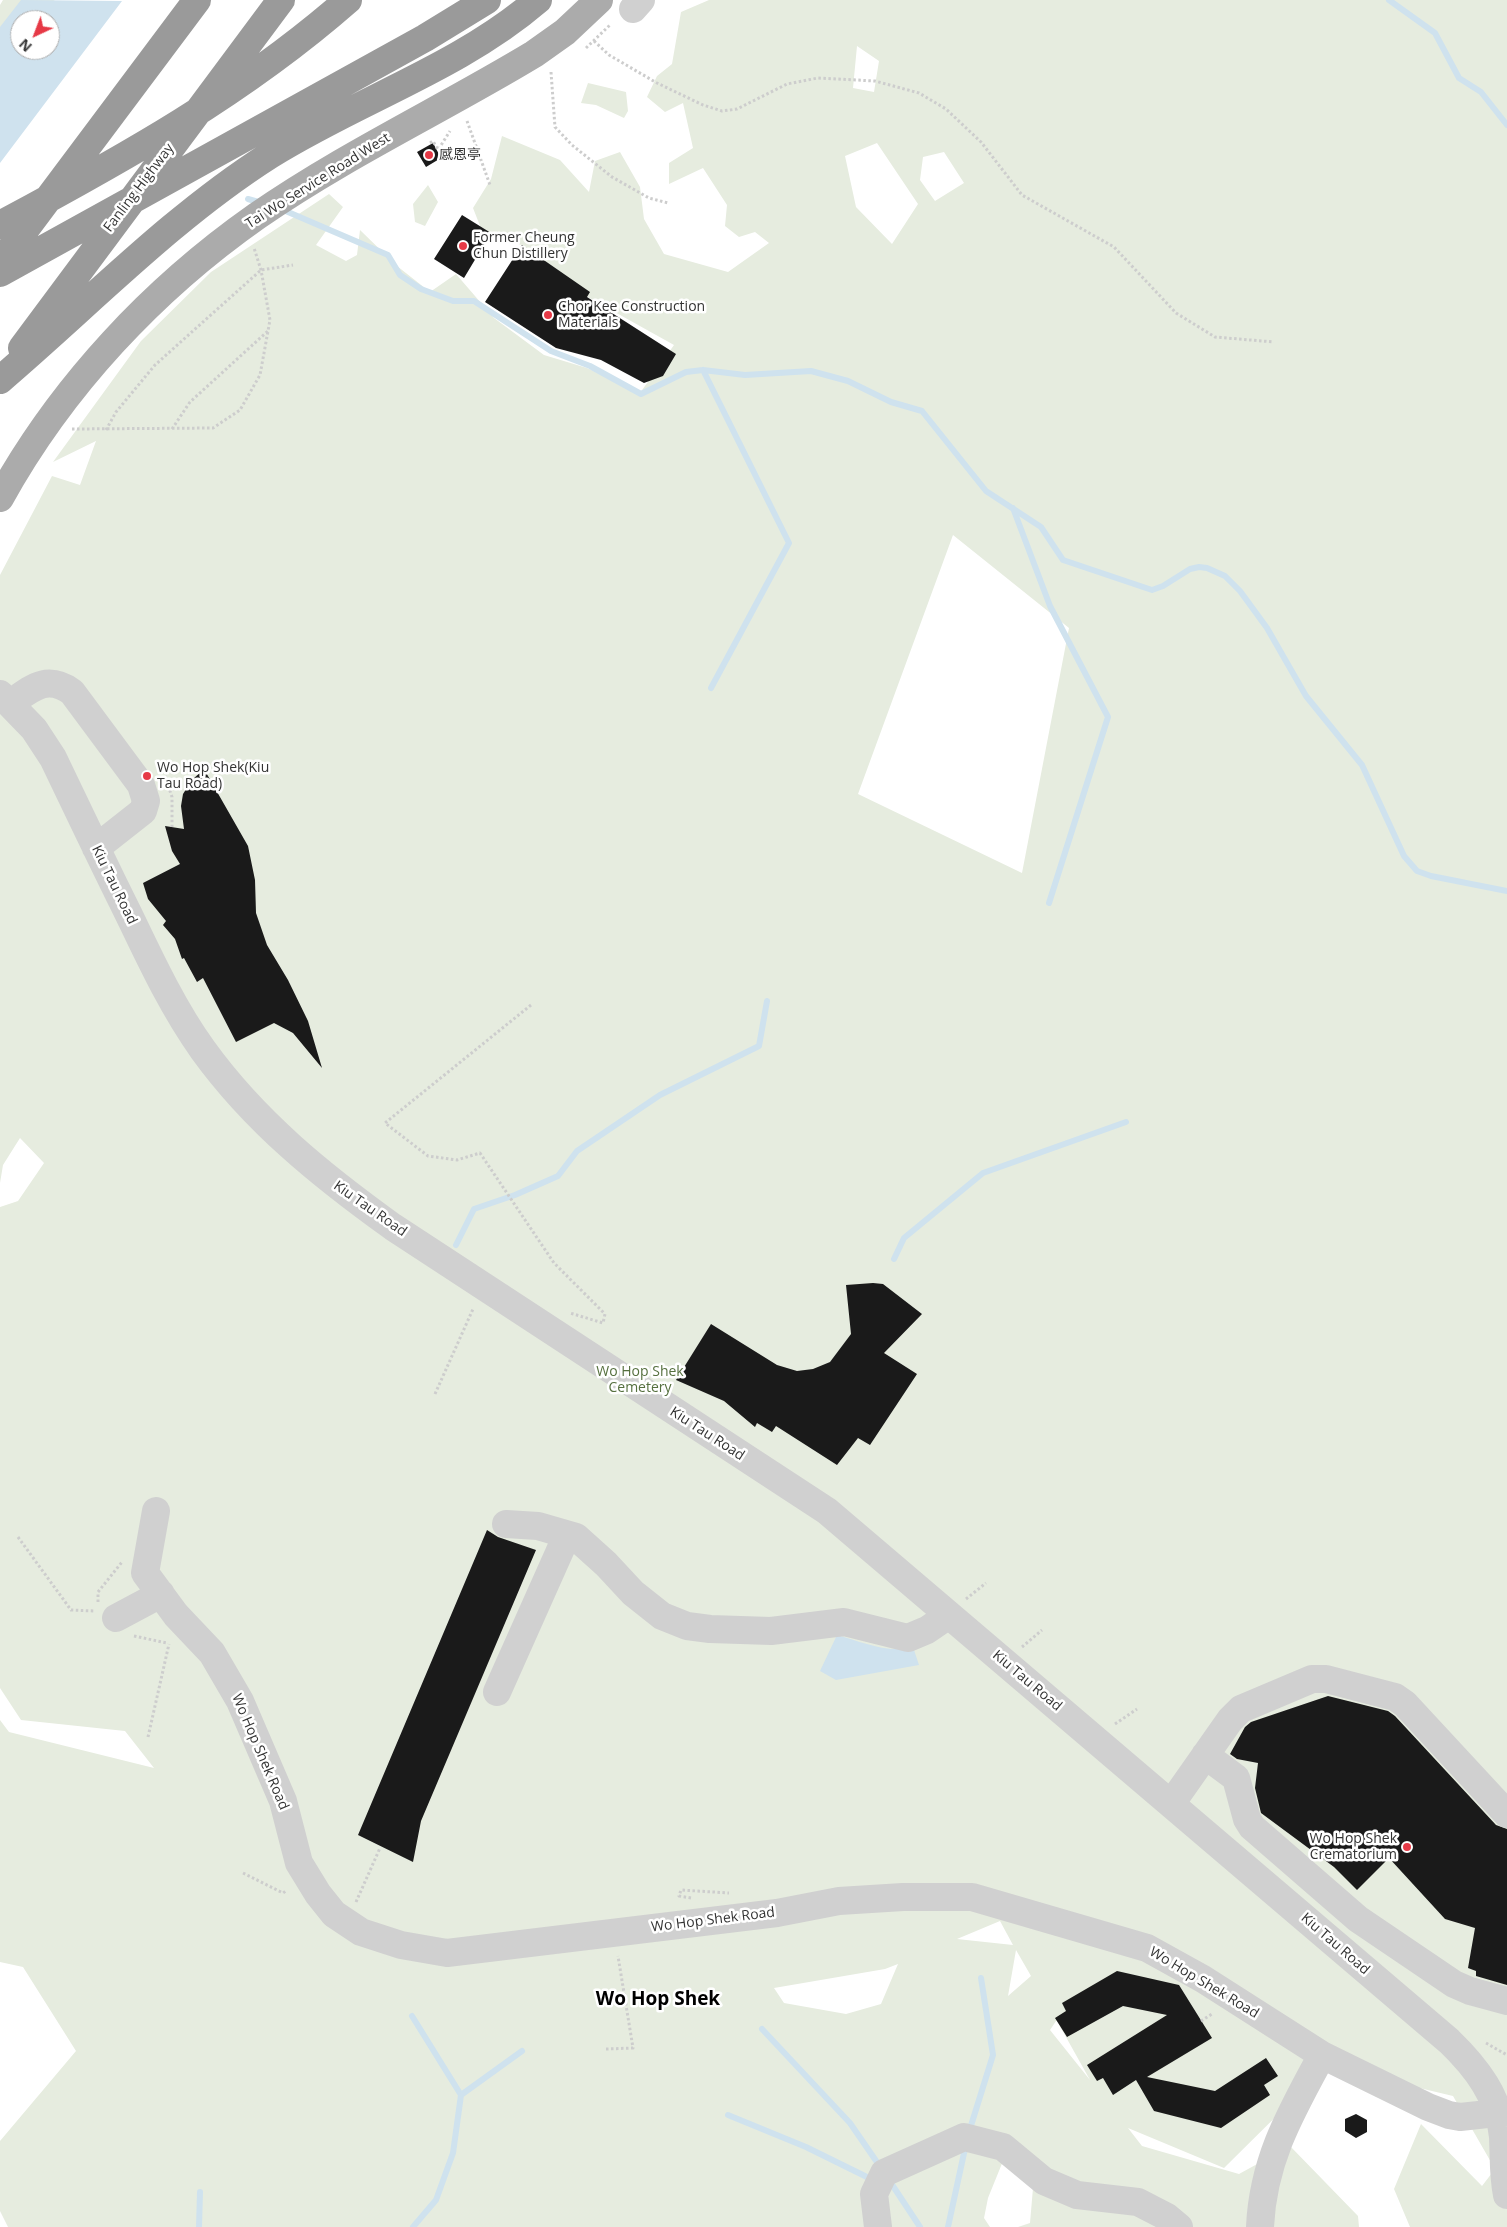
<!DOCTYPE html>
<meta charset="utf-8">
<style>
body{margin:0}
#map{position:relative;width:1507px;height:2227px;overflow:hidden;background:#fff;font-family:"Open Sans",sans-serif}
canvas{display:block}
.north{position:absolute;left:10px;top:10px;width:50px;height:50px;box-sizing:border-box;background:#fff;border:1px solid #adadad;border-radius:50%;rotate:223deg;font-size:14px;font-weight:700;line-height:20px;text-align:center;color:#333}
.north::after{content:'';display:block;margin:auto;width:18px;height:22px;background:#e63946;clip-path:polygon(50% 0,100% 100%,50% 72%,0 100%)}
</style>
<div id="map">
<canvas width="1507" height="2227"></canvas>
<div class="north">N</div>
</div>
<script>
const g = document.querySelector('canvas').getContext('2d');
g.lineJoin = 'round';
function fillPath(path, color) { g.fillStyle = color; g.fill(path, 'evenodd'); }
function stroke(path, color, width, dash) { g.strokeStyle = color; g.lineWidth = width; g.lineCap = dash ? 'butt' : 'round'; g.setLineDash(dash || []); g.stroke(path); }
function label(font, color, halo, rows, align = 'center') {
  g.font = font + ' "Open Sans","Noto Sans TC",sans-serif'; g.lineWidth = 5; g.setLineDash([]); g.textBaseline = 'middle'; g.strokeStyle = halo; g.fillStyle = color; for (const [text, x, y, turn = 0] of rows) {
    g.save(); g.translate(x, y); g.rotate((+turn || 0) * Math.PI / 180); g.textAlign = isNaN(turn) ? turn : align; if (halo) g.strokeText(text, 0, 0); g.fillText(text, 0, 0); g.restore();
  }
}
fillPath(new Path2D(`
 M3 0H55L20 20 0 57V5Z
 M709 0H1507V2227H1410L1394 2189 1421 2124 1482 2186 1495 2169 1453 2096 1327 2066 1224 2168 1128 2128 1142 2146 1239 2174 1290 2146 1358 2216 1359 2227H1018L1030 2223 1033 2188 1003 2161 988 2198 984 2218 990 2227H8L0 2211V2141L76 2051 23 1967 0 1962V1720L9 1732 154 1768 125 1731 21 1720 0 1688V1207L18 1201 44 1163 20 1138 3 1165 0 1183V575L52 476 80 485 96 441 53 462 141 341 211 272 329 194 343 207 316 245 346 261 357 255 360 230 397 266 430 292 456 274 494 318 544 355 587 368 640 393 674 345 568 286 522 245 484 236 473 208 491 179 502 136 560 160 589 192 595 161 620 152 640 187 644 219 664 254 728 272 769 243 755 232 739 237 725 226 727 205 703 168 669 184V163L693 148 683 103 665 112 647 97 657 76 672 64 681 12ZM857 46 879 61 874 92 853 88ZM877 143 918 204 892 244 856 207 845 156ZM944 152 964 183 935 201 920 180 923 157ZM953 535 1069 628 1022 873 858 794ZM1000 1921 1013 1945 957 1939ZM1016 1950 1031 1976 1008 1996ZM898 1964 881 2004 846 2014 784 2003 774 1988 885 1969ZM1056 2021H1057L1090 2080 1050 2030Z
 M588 83 626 92 628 111 624 118 596 105 581 103Z
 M428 185 438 202 425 226 415 222 413 204Z`), '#e6ecdf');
fillPath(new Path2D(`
 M21 0 122 1 0 163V27ZM20 20H50V50H20Z
 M837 1635C863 1642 887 1654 913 1647L919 1665 836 1680 820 1671Z`), '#cfe2ee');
stroke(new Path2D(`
 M1389 0 1435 33 1459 78 1481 92 1507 125
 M248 199 262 203
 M281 209 388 255 400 275 421 289 453 301H474L551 351 590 366 641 394 686 372 703 370 745 375 811 371 848 381 891 402 922 411 986 491 1041 527 1063 560 1152 590 1163 586 1190 569 1199 567 1207 568 1225 576 1240 591 1267 628 1306 696 1362 765 1404 856 1417 871 1431 876 1507 891
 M703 370 789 543 711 688
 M1013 508 1050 606 1108 717 1049 903
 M456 1245 474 1209 515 1195 558 1176 577 1151 660 1095 759 1046 767 1001
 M894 1259 904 1238 983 1173 1126 1122
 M412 2016 461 2095
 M762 2029 850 2123 881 2168
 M728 2115 806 2147 873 2180
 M969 2132 993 2055 981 1978
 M889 2180 920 2227
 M199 2227 200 2192
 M413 2227 436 2200 453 2153 461 2095 522 2051
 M948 2227 966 2144`), '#cfe2ee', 6);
fillPath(new Path2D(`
 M433 143 441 158 426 167 417 152Z
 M462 215 491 233 464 278 434 259Z
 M522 245 590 292 587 297 676 354 663 376 644 383 601 360 556 348 485 302Z
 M204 769 248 846 255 880 256 913 267 945 288 980 308 1021 322 1068 293 1033 274 1023 236 1042 203 978 197 982 184 958 182 959 175 939 163 925 166 921 148 899 143 883 180 864 172 851 165 826 184 829 181 806 183 794 192 780Z
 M873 1283 883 1284 922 1314 884 1353 917 1374 870 1445 858 1438 837 1465 776 1426 772 1432 757 1423 755 1427 724 1401 676 1380 711 1324 777 1365 797 1371 813 1369 830 1362 851 1334 846 1285Z
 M487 1530 498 1537 536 1550 421 1821 413 1862 358 1835Z
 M1328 1696 1388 1711 1395 1716 1496 1825 1507 1829V1985L1476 1976V1971L1468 1968 1475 1928 1445 1919 1389 1858 1357 1890 1334 1867 1261 1813 1255 1788 1258 1763 1237 1759 1230 1754 1245 1727 1251 1722Z
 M1117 1971 1179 1985 1212 2038 1147 2077 1215 2091 1266 2058 1278 2076 1264 2085 1270 2095 1221 2128 1154 2111 1136 2080 1113 2095 1103 2078 1097 2081 1087 2065 1167 2015 1123 2006 1067 2037 1055 2018 1066 2011 1062 2003Z
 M1356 2114 1367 2120V2132L1356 2138 1345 2131V2119Z`), '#1a1a1a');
stroke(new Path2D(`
 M594 41 609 55 657 83 703 105 722 111 737 109 787 84 818 78 875 81 919 93 946 109 981 142 1022 195 1114 247 1176 313 1215 337 1274 342
 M586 48 610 25
 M551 72 555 127 572 145 612 177 649 198 668 203
 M467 121 490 185
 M430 143 433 141 438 150 450 131
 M72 429 213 428 240 410 260 375 270 320 261 270 254 248
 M172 429 190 402 269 330
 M106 430 116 412 155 365 261 270 293 265
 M165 776 172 797V827
 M531 1005 385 1123 428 1156 457 1160 480 1153 554 1263 605 1314 603 1323 570 1313
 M435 1394 473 1309
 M18 1537 71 1610 94 1611
 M966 1599 986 1583
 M98 1602V1592L122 1562
 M134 1636 167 1643
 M1022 1647 1042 1630
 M1115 1724 1137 1709
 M148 1737 169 1644
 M243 1873 283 1893 287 1890
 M691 1898 679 1896 681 1890 729 1893
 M356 1902 380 1848
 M1201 2021 1212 2014
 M1486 2043 1507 2055
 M606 2049 633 2048 618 1956`), '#cdcdcd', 3, [2.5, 2.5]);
stroke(new Path2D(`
 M633 9 641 0
 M0 694 34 729 53 758C78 810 103 863 129 915 151 961 173 1008 203 1050 255 1122 322 1176 393 1227L827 1511 1449 2041C1476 2067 1500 2098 1503 2137 1504 2157 1503 2176 1507 2195
 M11 703C32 688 47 674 72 692L141 785 146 801 143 811 96 848
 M156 1511 145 1573 176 1615 212 1653 240 1701 283 1801 299 1863 318 1894 334 1914 361 1932 401 1945 447 1953 777 1913 839 1901 903 1897H972L1147 1948 1203 1979 1322 2055 1428 2107 1449 2115 1460 2117 1507 2112
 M506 1524 538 1526 576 1537 606 1564 633 1593 662 1616 687 1626 710 1629 771 1631 844 1622 908 1638 927 1630 949 1615
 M116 1618 161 1594
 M497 1692 567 1535
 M1205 1755 1236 1778 1247 1819 1252 1827 1358 1919 1454 1984 1470 1991 1507 2001
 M1171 1804 1230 1720 1241 1709 1312 1679H1326L1395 1697 1405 1704 1507 1814
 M878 2227 874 2194 884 2173 964 2137 1003 2147 1044 2181 1077 2195 1138 2202 1167 2217 1179 2227
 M1260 2227C1263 2160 1291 2112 1322 2055`), '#d0d0d0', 28);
stroke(new Path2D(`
 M0 498C62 386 153 289 257 216 345 155 443 109 534 54L565 32 599 0`), '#ababab', 28);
stroke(new Path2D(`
 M0 225C123 159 242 93 348 0
 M0 263 197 0
 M0 273 425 38 487 0
 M22 348 281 0
 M0 380C89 304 171 218 270 155 358 100 459 68 538 0`), '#9a9a9a', 28);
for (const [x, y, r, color] of [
 [429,155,5,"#e63946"],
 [463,246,5,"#e63946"],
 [548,315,5,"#e63946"],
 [147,776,5,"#e63946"],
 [1407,1847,5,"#e63946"]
]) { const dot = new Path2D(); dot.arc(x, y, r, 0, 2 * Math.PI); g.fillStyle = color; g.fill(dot); stroke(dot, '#fff', 2); }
label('14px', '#333', '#fff', [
 ["感恩亭",439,155],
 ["Former Cheung",473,238],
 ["Chun Distillery",473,254],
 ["Chor Kee Construction",558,307],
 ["Materials",558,323],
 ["Wo Hop Shek(Kiu",157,768],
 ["Tau Road)",157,784],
 ["Wo Hop Shek",1397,1839,"right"],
 ["Crematorium",1397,1855,"right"]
], 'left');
label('14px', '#333', '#fff', [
 ["Tai Wo Service Road West",318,181,-32],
 ["Fanling Highway",139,188,-53],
 ["Kiu Tau Road",114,885,64],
 ["Kiu Tau Road",370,1209,35],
 ["Kiu Tau Road",707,1434,33],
 ["Kiu Tau Road",1027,1681,40],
 ["Wo Hop Shek Road",260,1752,67],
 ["Wo Hop Shek Road",713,1920,-7],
 ["Kiu Tau Road",1335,1944,41],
 ["Wo Hop Shek Road",1204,1983,31]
]);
label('14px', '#56703f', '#fff', [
 ["Wo Hop Shek",640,1372],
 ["Cemetery",640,1388]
]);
label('bold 19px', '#000', '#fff', [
 ["Wo Hop Shek",658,2000]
]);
</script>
